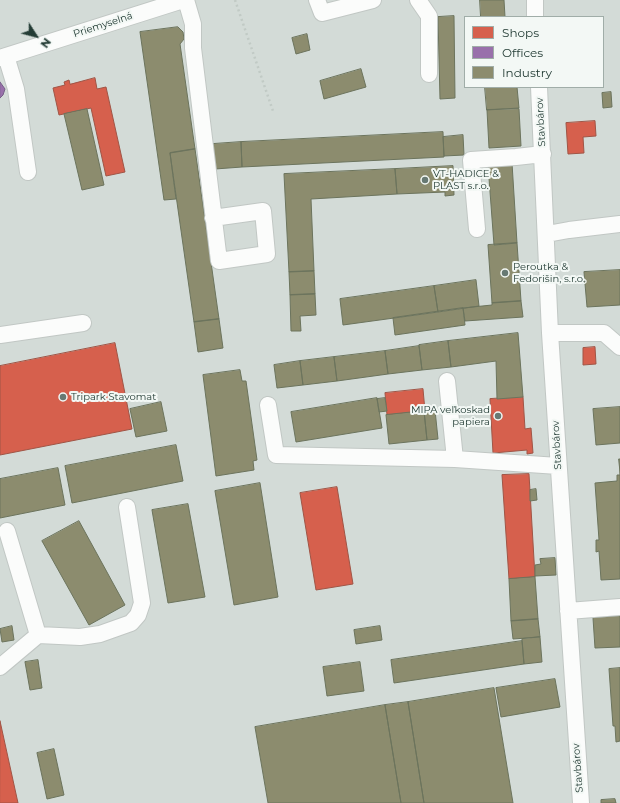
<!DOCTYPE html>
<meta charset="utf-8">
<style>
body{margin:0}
#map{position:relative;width:620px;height:803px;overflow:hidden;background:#e4eae7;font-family:Montserrat,sans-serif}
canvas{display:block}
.legend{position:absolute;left:464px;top:16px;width:140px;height:72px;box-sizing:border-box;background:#f3f8f5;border:1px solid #a0ada8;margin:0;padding:5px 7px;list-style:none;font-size:12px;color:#233c35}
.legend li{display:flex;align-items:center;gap:8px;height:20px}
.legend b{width:20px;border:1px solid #a0ada8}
.north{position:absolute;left:16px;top:16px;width:40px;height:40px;-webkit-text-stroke:3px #f3f8f5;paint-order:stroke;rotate:126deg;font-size:11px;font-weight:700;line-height:16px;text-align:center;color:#233c35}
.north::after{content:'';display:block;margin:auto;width:14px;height:18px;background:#233c35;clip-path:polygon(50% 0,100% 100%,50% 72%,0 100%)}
</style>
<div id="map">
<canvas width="620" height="803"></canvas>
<ul class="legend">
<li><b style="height:11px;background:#d6604d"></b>Shops</li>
<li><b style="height:11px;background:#9970ab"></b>Offices</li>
<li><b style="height:11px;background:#8c8c6e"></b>Industry</li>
</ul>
<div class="north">N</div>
</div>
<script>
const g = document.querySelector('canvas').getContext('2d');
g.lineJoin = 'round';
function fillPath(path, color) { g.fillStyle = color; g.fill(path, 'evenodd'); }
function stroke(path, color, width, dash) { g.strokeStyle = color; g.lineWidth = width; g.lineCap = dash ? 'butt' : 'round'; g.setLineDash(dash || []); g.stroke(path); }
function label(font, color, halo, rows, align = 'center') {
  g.font = font + ' Montserrat,sans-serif'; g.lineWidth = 4; g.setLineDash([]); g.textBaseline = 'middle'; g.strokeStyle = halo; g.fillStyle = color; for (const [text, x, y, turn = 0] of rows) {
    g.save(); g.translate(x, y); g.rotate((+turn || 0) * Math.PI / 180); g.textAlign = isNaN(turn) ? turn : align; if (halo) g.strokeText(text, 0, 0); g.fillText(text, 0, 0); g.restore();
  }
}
fillPath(new Path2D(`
 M0 0H620V803H0ZM465 17H603V87H465Z`), '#d3dbd7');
const shops = new Path2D(`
 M95 78 97 89 106 87 125 172 106 176 91 108 59 115 53 88 65 85 64 82 69 80 70 84Z
 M595 121 596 136 583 137 584 153 568 154 566 123Z
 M115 343 132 429 0 455V366Z
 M595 347 596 364 583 365V348Z
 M423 389 425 411 387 415 385 393Z
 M523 397 525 429 531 428 533 453 527 454V450L493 453 490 399Z
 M529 474 535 577 509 579 502 475Z
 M337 487 353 584 316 590 300 493Z
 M0 721 18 803H0Z`);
fillPath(shops, '#d6604d');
stroke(shops, '#a05546', 1);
const offices = new Path2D(`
 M0 82 5 89 3 95 0 98Z`);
fillPath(offices, '#9970ab');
stroke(offices, '#766088', 1);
const industry = new Path2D(`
 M480 0H504L505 17H481Z
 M454 16 455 98 440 99 438 17Z
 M178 27 183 32 184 39 180 44 195 149 170 153 176 199 164 200 140 32Z
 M307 34 310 50 296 54 292 38Z
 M361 69 366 87 324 99 320 81Z
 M485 87H517L519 108 487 110Z
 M611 92 612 107 603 108 602 93Z
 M87 109 104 185 82 190 64 114Z
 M519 109 521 146 489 148 487 110Z
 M443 132 444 157 242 167 241 142Z
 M463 135 464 155 444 156 443 137Z
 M241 142 242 167 215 169 213 144Z
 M195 149 219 319 194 322 170 153Z
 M512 163 517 243 494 245 488 165Z
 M453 166 454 195 445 196V192L397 194 395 169Z
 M395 169 397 194 311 199 314 271 289 272 284 174Z
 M517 243 521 301 492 303 488 245Z
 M620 270V305L587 307 584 272Z
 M314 271 315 294 290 295 289 272Z
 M476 280 479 306 438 312 434 286Z
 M434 286 438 312 343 325 340 299Z
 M315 294 316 315 300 316 301 331H291L290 295Z
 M521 301 523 317 465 321 463 308 492 305V303Z
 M463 308 465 325 395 335 393 318Z
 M219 319 223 348 198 352 194 322Z
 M518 333 523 397 497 399 496 361 451 367 448 341Z
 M448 341 451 367 422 370 419 345Z
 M419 346 422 370 388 374 385 351Z
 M385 351 388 374 337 381 334 357Z
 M334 357 337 381 303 385 300 361Z
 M300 361 303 385 277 388 274 365Z
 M240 370 242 381H246L257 460 253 461 254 470 216 476 203 375Z
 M377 398 382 428 296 442 291 412Z
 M385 398 387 411 379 412 377 399Z
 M161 402 167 431 136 437 130 409Z
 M620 407V443L596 445 593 409Z
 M435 410 438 439 427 440 424 411Z
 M424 411 427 440 389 444 386 415Z
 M176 445 183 481 72 503 65 466Z
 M619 459H620V579L601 580 599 551 596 552V540H599L595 483 617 481V475H620Z
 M58 468 65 505 0 518V479Z
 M260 483 278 597 234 605 215 491Z
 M536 489 537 500 530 501V490Z
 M188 504 205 597 168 603 152 510Z
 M79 521 125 605 89 625 42 541Z
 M555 558 556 575 535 576V565L541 564 540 559Z
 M535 577 538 619 511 621 509 579Z
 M620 616V647L595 648 593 618Z
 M538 619 540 637 513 639 511 621Z
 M12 626 14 640 2 642 0 629Z
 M380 626 382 640 356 644 354 630Z
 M540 637 542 662 524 664 522 639Z
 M522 641 524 664 394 683 391 660Z
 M38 660 42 688 30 690 25 662Z
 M360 662 364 691 327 696 323 667Z
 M620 668V741L616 742 615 726H613L609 669Z
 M555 679 560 707 501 717 496 688Z
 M494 688 513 803H424L408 702Z
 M408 702 424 803H401L385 705Z
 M385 705 401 803H268L255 727Z
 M54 749 64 795 47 799 37 753Z
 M615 799 616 803H601V800Z`);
fillPath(industry, '#8c8c6e');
stroke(industry, '#6c745d', 1);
const minor = new Path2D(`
 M186 0 193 24V48L219 261 267 254 263 211 213 218
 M317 0 322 13 373 0
 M418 0 429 16V74
 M535 0V17
 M6 56 16 89 28 172
 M0 58 183 0
 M539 87 550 333 581 803
 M477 229 471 160 516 157 543 154
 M547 234 569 230 620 224
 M550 333H604L620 347
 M0 335 83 323
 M447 381 455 459
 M268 405 276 455 455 459 558 466
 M7 531 38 635
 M568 611 620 607
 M0 667 38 635 80 637 100 634 131 623 138 615 142 603 127 507`);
stroke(minor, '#c1c7c4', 18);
stroke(new Path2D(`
 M235 0 273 111`), '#c1cac5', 2.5, [2, 3]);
stroke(minor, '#fbfcfb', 16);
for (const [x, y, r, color] of [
 [425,180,4,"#677973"],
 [505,273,4,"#677973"],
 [63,397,4,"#677973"],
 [498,416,4,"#677973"]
]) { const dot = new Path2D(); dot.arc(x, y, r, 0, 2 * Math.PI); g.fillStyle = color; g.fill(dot); stroke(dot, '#f3f8f5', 1.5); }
label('10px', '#233c35', '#f3f8f5', [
 ["Priemyselná",103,25,-18],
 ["Stavbárov",541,122,-93],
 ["Stavbárov",557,445,-93],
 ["Stavbárov",578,768,-94]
]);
label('10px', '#233c35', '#f3f8f5', [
 ["VT-HADICE &",433,174],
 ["PLAST s.r.o.",433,186],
 ["Peroutka &",513,267],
 ["Fedorišin, s.r.o.",513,279],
 ["Tripark Stavomat",71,397],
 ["MIPA veľkoskad",490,410,"right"],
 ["papiera",490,422,"right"]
], 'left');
</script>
